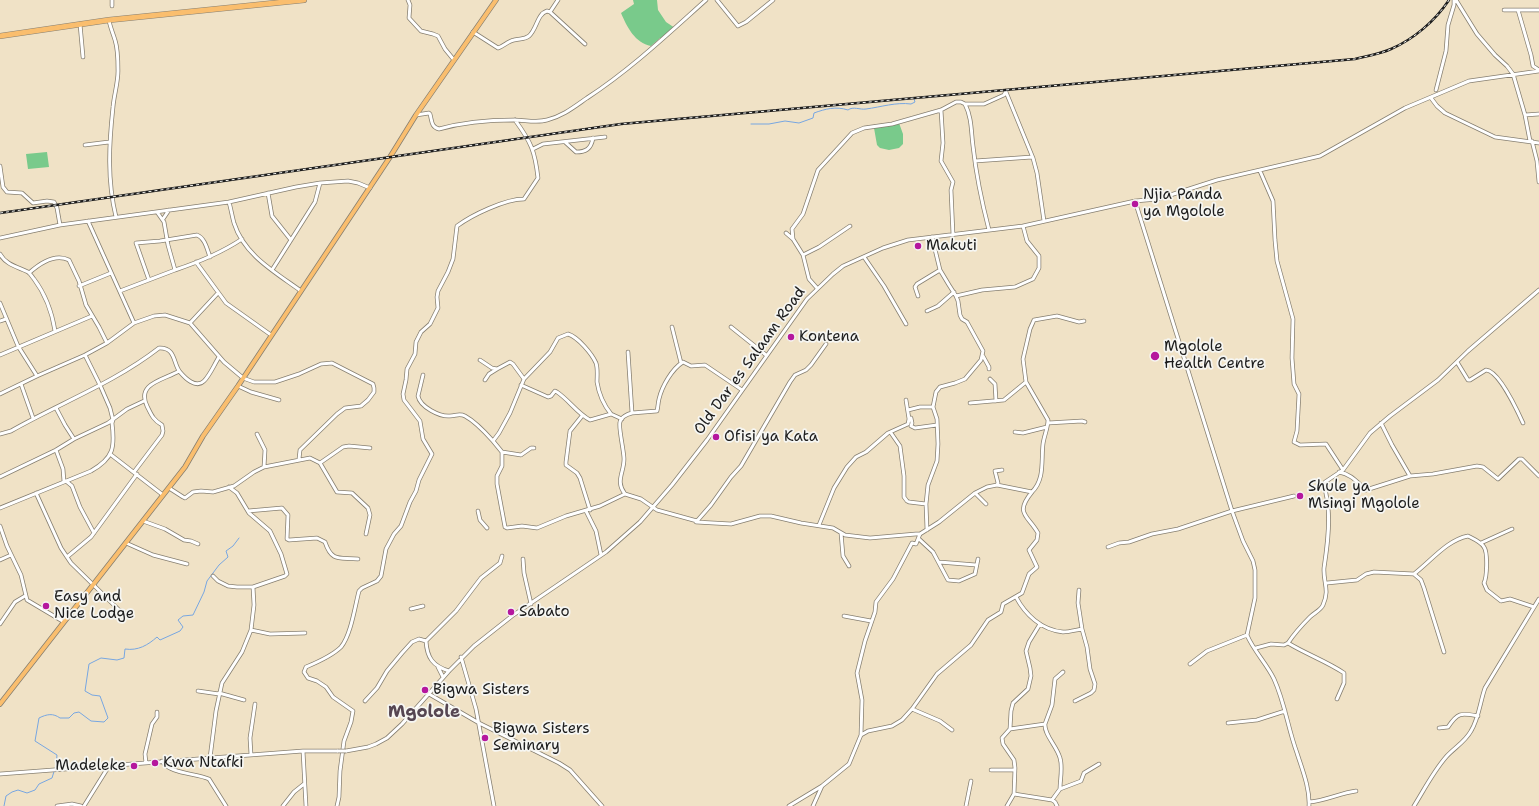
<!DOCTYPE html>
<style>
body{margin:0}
canvas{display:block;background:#f0e2c6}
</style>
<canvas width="1539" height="806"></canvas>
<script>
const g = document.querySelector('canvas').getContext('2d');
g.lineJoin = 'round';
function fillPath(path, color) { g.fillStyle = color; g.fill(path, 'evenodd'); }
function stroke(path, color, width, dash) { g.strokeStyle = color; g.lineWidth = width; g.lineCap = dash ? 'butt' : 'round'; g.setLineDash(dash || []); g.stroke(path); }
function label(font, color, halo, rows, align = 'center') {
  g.font = font + ' "Shantell Sans",sans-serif'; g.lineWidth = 3.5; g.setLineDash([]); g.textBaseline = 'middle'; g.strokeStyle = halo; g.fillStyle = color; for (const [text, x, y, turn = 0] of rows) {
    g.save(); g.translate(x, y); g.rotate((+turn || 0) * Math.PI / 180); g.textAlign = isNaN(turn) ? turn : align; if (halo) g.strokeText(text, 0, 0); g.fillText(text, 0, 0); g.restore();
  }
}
fillPath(new Path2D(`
 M633 0H657L658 10 666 22 675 28 664 39 660 38 651 46C635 43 627 27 621 13L634 4Z
 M899 123 903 134V144L899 148 889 150 880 148 877 145 874 128Z
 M47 152 49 167 28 169 26 154Z`), '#79ca8b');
stroke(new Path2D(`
 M751 124H769L785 121 799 123 813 118 814 113C825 109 836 106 848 110 853 106 860 110 866 109 881 107 896 102 911 104L915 102 914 99
 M4 806 6 796 12 792 18 790 27 793 35 790 39 784 52 778 56 765 57 755 35 741 39 718C47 714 53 713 60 718H69L74 713 79 712 91 721 104 722 108 718 100 696 92 695 85 691 89 664 101 658 117 660 124 658 125 649C138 651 148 645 157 637L160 640 180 631 183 627 178 620 183 616 193 615 204 592 207 581 219 565 228 557 226 551 233 546 239 538`), '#77a6e1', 1);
const minor = new Path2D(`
 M408 0 410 5 409 18 421 31 433 34 438 36 445 49 454 60
 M717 0 738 26 746 22 773 0
 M1456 0 1477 34 1495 55 1507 66 1513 74 1525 115 1530 141
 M112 6V0
 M1504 10H1539
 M1518 10 1531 55 1533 66 1539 70
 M550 12 558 0
 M109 20C110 27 113 33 115 40 118 49 118 61 118 71 118 83 114 95 113 107 109 144 107 180 116 217
 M80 24 83 57
 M473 32 498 48C504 46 508 41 514 40 520 38 524 40 529 36 537 29 537 14 547 11L550 12 585 44
 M1436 90 1446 51 1448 25 1454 5V0
 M1006 92 1033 158 1037 173 1044 221
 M1431 98 1437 106 1445 113 1495 137 1539 143
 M965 104C972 118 971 131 973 146 976 174 982 203 989 230
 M941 110 943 143 941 161 953 182 951 190 953 235
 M416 115 429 113 430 114C432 121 431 127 439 129 464 122 489 120 514 120 525 120 537 123 547 120 563 116 574 107 587 98 630 70 668 34 706 0
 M1525 115 1539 114
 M1532 141 1537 161 1539 182
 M565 142 576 152C586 152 591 149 593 138
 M85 145 109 142
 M533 149 543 144 605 137
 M975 161 1032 157
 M0 166 3 187 7 192 22 193 33 203 47 201 54 202 57 208 60 225
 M1260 171 1273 201 1275 240 1277 261 1293 319 1292 358 1294 384 1299 394 1297 431 1294 442 1300 445 1326 444 1343 470
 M268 193 272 216 291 240
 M1135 201 1232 511 1243 541 1253 561 1255 570V598L1247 635C1253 650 1267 664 1274 679 1285 703 1288 729 1297 753 1302 769 1310 788 1309 806
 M229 202C231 209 232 216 234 223 244 255 275 272 301 291
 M163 219 169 210
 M88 221 134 323
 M786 233 793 239
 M0 238 60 225 229 202 296 187 320 183 348 181 358 183 370 188
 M0 254C6 265 18 267 28 272 31 274 32 277 34 279 46 295 52 312 55 331
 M803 255 819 247 850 226
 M864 257 884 286 906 324
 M196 262 226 303 271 335
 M175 270C199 262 221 253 242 239
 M272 270 315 202 320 183
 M29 273C39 264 55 253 69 260L79 281 86 305 99 327 107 343
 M149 280 136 243 160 241 197 235C205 238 207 249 210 257
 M79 286 111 273
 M817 288 809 279 803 255 793 239 792 229 803 214 818 170 852 133 864 128 892 124 941 110 956 102H961L965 104H984L1004 95 1006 91
 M120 291 175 270 168 245 164 222 157 212
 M918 296 915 287 917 284 940 270
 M956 296 982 290 1015 287 1033 279 1039 268V256L1027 241 1023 226
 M0 303 18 346 37 376
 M927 311 938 306 954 292
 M0 321 6 319
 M190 323 218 293
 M672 327 681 363
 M731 327 766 355
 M0 355 92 316
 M983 356 989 367V369
 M480 360 492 368 497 369 510 362 513 364 524 379
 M1457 362 1468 380H1470L1486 370C1499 371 1518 412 1523 423
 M423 375 418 396C420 407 440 417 450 416 456 416 459 413 465 416 476 422 485 432 493 441
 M990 379 995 384 996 401
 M485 380 489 374 497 369
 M21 384 33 418
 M521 385 548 397 551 396 555 391 557 392C569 400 577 413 590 420L611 414 622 419
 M238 386 251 392 279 400
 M0 394 37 376 85 355 107 343 134 323 154 316 165 315 190 323 224 362 243 378 254 382H275L299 374 321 364 332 363 373 384 374 388V392L368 400 361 406 345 408 337 414 300 450 299 459
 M970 403 1004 400 1026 382
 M56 408 65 425 74 439
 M908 410 920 407H933
 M632 413 657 411C658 407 658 403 659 399 662 386 672 369 683 362L691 366 705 365 742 390
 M611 414C603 404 599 395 597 382 597 376 598 369 596 363 592 354 578 337 568 334L558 338 550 352 524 379 510 413 499 433 493 441 502 452V466L497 476V484L505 527 507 528 522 526 537 528 566 516 600 506 625 494 641 499 657 510 697 521 696 522 731 524 760 516H771L801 523 833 528 845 535 870 538 916 534H920L939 522 975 493 987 487 997 485 1032 492C1045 479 1041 461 1043 444 1044 436 1048 428 1048 420L1026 382 1023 359 1030 329 1034 320 1057 316 1079 322 1084 321
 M582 416 570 431 566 462V465L577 473 580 478 590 510
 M911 418 912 423 911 426 915 428 937 425
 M1048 423 1082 421 1085 422
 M1381 423 1392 445 1410 476
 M1015 432 1023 433 1047 427
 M891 433 900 446 904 476V497L907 501 909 502 926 504
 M0 434 11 431C60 403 114 383 159 348 176 347 173 364 180 372 185 378 196 389 204 381 210 375 214 365 219 357
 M257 434 265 450 264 467
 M56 450 63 469 64 482
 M502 452 521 455 531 448H534
 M110 454 163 495
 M320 463 343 447 349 446 370 448
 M134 472 162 435 163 431 162 425C153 420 151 414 147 406 136 383 164 380 179 371
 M1339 472C1351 474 1357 482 1366 490L1410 476 1433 474 1477 466 1483 467 1498 479 1519 459H1522L1539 476
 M0 477 56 450 74 439 108 423 127 409 144 401
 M66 481 72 486 80 507 94 533
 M997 485 998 483 995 471 1002 470
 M169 488 183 497 185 498 193 492 201 491 213 492 234 486 254 472 264 467 310 458 320 463 337 492 352 493 368 508 370 515 366 534
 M36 493 61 548 71 563 119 610 126 614 131 615
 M975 493 986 504
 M625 494C615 481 624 473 624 459 624 451 618 426 620 422 621 417 628 414 632 413L628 352
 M0 508 91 471C114 458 115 447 112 423L113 420 110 408 100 385 85 355
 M248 511 282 508 288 515 287 539 289 540 317 538 325 542C332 563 340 557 358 559
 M478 511 480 520 487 528
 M586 511 596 531 601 555
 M143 521 165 529 184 540 191 541 198 544
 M697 521 711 505 731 477 741 466 790 382 795 375 806 370 811 365 826 344
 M819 525 834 488 847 467 856 457 866 452 888 433 908 424 909 419 906 400
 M0 526 7 546 21 575 27 600 64 622
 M927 530 926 504 928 485 937 461 938 444 937 419 933 407 936 392 940 387 955 383 965 379 981 360 983 351 967 322 962 319 960 315 958 301 956 296 949 285 940 270 932 237
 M841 533 843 556 849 566
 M919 539 933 552 948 580 959 581 975 574 978 559
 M126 543 153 555 187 564
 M1481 543 1512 529
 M1108 547 1119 543 1129 542 1152 534 1178 529 1232 511 1294 496
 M67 557 91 537 137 474
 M523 559 524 573 531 604
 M0 560 11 555
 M939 562 976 565
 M1414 574 1421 580 1424 588 1444 652
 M213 576 218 581 228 586 237 587H253L285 576 287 574 281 554 270 531 249 513 237 493 229 487
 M1327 583 1357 580 1366 574 1374 572 1414 574C1431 561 1447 540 1468 536 1474 539 1481 542 1484 547 1488 553 1487 577 1484 583L1487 590 1501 601 1510 599 1534 607
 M1079 590 1078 603 1082 629
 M1016 597C1025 614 1041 630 1063 632 1069 632 1076 630 1082 629L1087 647 1090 669 1095 684 1094 690 1091 693 1075 701
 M411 609 423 606
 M844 616 871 621
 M0 624 15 602 25 596
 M251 630 270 634 305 633
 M426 641 456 611 481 578 500 563 502 556
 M426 641C427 658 433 666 449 671
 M1288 643C1306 654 1326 661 1344 673V683L1337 699
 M1256 648 1271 644 1284 645 1288 643C1294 634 1302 625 1310 617 1314 613 1321 610 1323 605 1330 590 1323 582 1324 568 1327 548 1330 527 1328 507 1328 498 1324 491 1325 482L1343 470 1370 433 1390 416 1438 380 1468 351 1539 290
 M461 657 476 709 494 806
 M1190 664 1207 651 1247 635
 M438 667 443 677
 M198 691 219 694
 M219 693 244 700
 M429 694 479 723 559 763 570 770 602 806
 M365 701 377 688 387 671 402 653 412 642 419 639 426 641
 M912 709 940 721 952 730
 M1228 723 1257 720 1285 711
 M1045 724C1044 735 1057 746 1060 758 1063 767 1060 780 1060 789
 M1439 728 1448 727C1458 712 1461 713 1478 716
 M1010 729 1011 711 1013 703 1028 689 1031 676 1030 668 1026 651 1029 642 1040 624
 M861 735 868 731 892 726 902 720 912 709 937 674 971 645 988 620 1001 612 1003 604 1022 593 1029 574 1037 567 1029 550 1037 540 1038 533C1028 515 1014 514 1032 492
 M303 751 306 806
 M346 751 368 747 376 744 387 738 402 724 449 671 474 646 512 616 606 552 640 522 672 485 707 440 807 299 833 274 843 266 883 248 908 240 1023 226 1135 201 1158 199 1217 180 1320 156 1405 108 1469 81 1539 71
 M251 755 250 738 255 704
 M210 758 216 711 222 683 242 652 251 630 254 605 253 587
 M162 761C169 774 196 773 209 779L226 806
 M146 763 145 754 152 724 157 717V712
 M991 770H1015
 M0 774 303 751H338
 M1014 794 1052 800 1055 802 1057 806
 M1052 800 1060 789 1081 781 1084 773 1099 764
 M1309 802C1325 801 1340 793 1356 791
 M57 806 72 804 81 806
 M84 806 109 766
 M283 806 294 792 304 784
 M337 806 339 797 340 771 344 741 351 722 353 711 333 697 326 687 317 681 308 678 304 672 306 667C318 662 332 656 341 647 351 635 355 606 359 591L362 588 377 581 381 576 386 549 394 534 401 526 410 502 416 491 419 480 432 454 423 439 420 421 404 400 403 394 406 380 407 369 415 354 416 342 421 332 430 324 438 308 437 297 438 291 448 272 453 259 457 226C472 215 505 199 524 199L538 178C535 151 531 142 515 120
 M789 806 822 786 849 764 861 735 862 700 857 673 865 641 875 612 876 602 893 579 912 543 916 544 920 534
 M813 806 822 786
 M966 806 971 781
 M1007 806 1014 794 1015 768 1014 760 1003 744 1002 738 1010 729 1045 724 1052 705 1055 679 1063 672
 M1414 806C1424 790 1433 772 1446 757 1454 748 1465 742 1471 731 1479 718 1480 702 1485 688L1539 599`);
const major = new Path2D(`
 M0 704 185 467 203 436 238 386 390 157 416 115 496 0`);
const highway = new Path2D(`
 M0 36 109 20 304 0`);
stroke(minor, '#867f71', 4.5);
stroke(major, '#867f71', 5.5);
stroke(highway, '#867f71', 6);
stroke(minor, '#fff', 3);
stroke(major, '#fabe6e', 4);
stroke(highway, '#fabe6e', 5);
const rail = new Path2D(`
 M0 213 621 124 1355 59C1367 56 1380 54 1391 49 1414 39 1435 21 1449 0`);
stroke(rail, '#1c1c1c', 2.5);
stroke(rail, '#f6f6f2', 1, [3]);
const minorBridge = new Path2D(`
 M338 751H346`);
stroke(minorBridge, '#867f71', 4.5, []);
stroke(minorBridge, '#fff', 3);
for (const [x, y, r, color] of [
 [1135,204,4,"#b5179e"],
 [918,246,4,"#b5179e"],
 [791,337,4,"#b5179e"],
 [1155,356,5,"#b5179e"],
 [716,437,4,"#b5179e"],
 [1300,496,4,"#b5179e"],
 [46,606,4,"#b5179e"],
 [511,612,4,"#b5179e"],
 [425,690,4,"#b5179e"],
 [485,738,4,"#b5179e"],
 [155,763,4,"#b5179e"],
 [134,766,4,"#b5179e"]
]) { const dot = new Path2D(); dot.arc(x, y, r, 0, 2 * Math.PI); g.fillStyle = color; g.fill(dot); stroke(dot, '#f6f6f2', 1.5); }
label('15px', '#1c1c1c', '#f6f6f2', [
 ["Njia Panda",1143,195],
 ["ya Mgolole",1143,212],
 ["Makuti",926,246],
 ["Kontena",799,337],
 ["Mgolole",1164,347],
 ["Health Centre",1164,364],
 ["Ofisi ya Kata",724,437],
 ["Shule ya",1308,487],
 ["Msingi Mgolole",1308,504],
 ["Easy and",54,597],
 ["Nice Lodge",54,614],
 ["Sabato",519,612],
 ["Bigwa Sisters",433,690],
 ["Bigwa Sisters",493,729],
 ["Seminary",493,746],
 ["Kwa Ntafki",163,763],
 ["Madeleke",126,766,"right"]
], 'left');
label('15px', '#1c1c1c', '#f6f6f2', [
 ["Old Dar es Salaam Road",750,361,-54]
]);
label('bold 17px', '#564652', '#f6f6f2', [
 ["Mgolole",424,713]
]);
</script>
